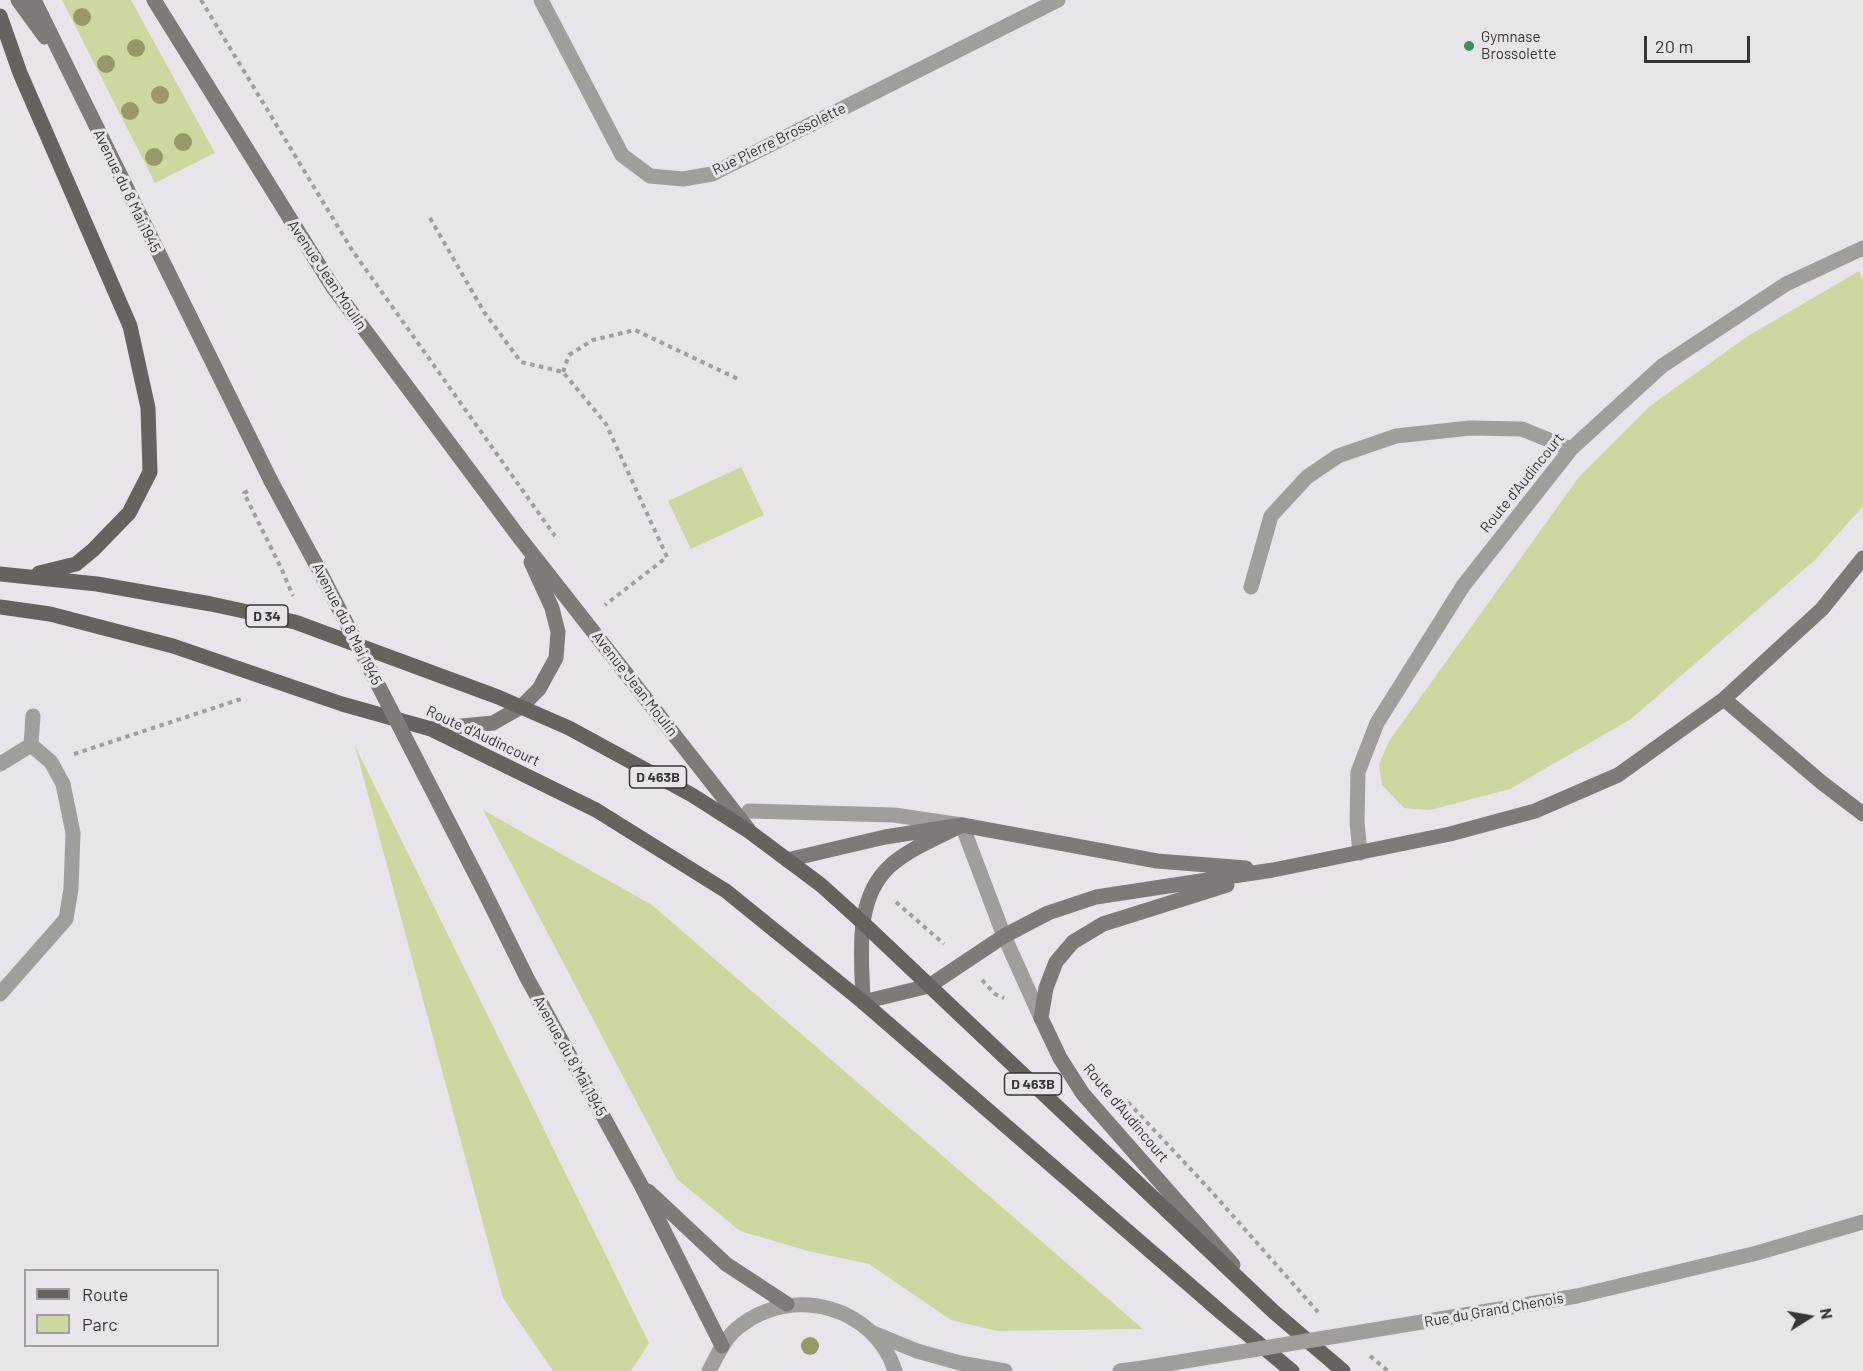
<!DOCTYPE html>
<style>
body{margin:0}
#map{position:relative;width:1863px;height:1371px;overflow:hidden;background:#e8e4ea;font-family:Barlow,sans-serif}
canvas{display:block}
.legend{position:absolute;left:24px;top:1269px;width:195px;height:78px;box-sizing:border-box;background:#e8e4ea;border:2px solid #a19ea3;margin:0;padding:8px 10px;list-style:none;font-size:18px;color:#373538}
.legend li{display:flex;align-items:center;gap:12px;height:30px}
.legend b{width:30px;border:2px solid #a19ea3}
.north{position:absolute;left:1779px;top:1287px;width:60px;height:60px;-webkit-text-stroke:4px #e8e4ea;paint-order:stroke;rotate:79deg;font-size:16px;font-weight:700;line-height:24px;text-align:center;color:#373538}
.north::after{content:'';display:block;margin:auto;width:21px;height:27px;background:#373538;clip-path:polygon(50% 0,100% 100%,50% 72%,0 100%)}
.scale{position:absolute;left:1644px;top:36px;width:106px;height:27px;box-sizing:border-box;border:3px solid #373538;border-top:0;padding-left:8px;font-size:18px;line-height:21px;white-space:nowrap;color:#373538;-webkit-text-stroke:4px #e8e4ea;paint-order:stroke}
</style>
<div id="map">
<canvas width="1863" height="1371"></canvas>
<ul class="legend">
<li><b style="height:8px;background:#676260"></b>Route</li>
<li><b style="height:16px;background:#ced7a0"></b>Parc</li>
</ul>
<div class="north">N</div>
<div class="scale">20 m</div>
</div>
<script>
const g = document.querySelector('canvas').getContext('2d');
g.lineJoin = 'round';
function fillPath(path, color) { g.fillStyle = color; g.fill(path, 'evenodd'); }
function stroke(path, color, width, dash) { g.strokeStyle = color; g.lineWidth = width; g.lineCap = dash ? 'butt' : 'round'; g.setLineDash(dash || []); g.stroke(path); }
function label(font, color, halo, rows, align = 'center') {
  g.font = font + ' Barlow,sans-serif'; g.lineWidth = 6; g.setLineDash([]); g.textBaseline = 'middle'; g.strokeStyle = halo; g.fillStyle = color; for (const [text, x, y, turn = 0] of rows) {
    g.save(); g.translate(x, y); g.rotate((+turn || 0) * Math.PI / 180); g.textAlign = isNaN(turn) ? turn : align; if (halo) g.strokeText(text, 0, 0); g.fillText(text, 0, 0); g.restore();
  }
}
fillPath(new Path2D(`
 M62 0H131L215 153 155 183Z
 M1859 271 1863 280V506L1816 559 1631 719 1510 789 1430 810 1404 808 1382 785 1379 765 1389 741 1579 477 1650 406 1748 336Z
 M741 467 764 515 691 549 668 501Z
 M355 746 649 1343 631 1371H553L503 1298Z
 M483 810 652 905 1143 1329 997 1331 951 1320 869 1264 808 1251 740 1231 677 1179Z`), '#ced7a0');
stroke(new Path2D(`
 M201 0 352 250 555 536
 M430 218 484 312 521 362 563 372 606 424 667 557 605 605
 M563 372 569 355 593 340 635 330 738 379
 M248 491 244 493 282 570 293 596
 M74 754 244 698
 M896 902 944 944
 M982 980 995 994 1004 998
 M1128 1102 1211 1191 1318 1312
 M1370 1356 1388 1371`), '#a19ea2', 4, [4.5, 4.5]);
stroke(new Path2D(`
 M749 811 894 815 962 825 1004 936 1041 1018`), '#a09d9c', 15);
stroke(new Path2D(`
 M541 0 622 155 650 176 683 179 712 174 1058 0
 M1251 587 1271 516 1307 477 1338 456 1396 436 1470 428 1522 429 1571 449
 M0 764 31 745
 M1360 853 1357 822 1358 772 1377 723 1463 586 1571 449 1662 366 1786 284 1863 248
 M0 994 66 919 71 889 73 833 63 784 51 762 31 745 33 716
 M1440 1319 1577 1296 1757 1253 1863 1222
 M873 1333 917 1351 960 1363 1005 1371
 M709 1371C718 1354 725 1337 740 1326 793 1284 875 1307 895 1371
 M1120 1371 1143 1368`), '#a09d9c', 15);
stroke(new Path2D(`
 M18 0 45 37
 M34 0 271 481
 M154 0 332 286 519 537 748 829
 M1724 699 1821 782 1863 814
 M431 729 493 723 521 707 539 689 556 658 558 632 552 608 531 562
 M962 825C939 837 910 848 890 866 853 900 862 957 863 1002L929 986 1004 936 1048 913 1096 897 1273 870 1450 834 1535 811 1618 775 1724 699 1822 609 1863 558
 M787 860 885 837 962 825 1157 861 1246 868
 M1227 885 1103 924 1073 942 1056 962 1046 988 1041 1018 1060 1058 1083 1094 1233 1265
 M482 887 527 978 641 1185 722 1346
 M648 1191 726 1264 787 1304`), '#7f7a79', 15);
stroke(new Path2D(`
 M0 16 20 73 130 326 148 408 150 472 129 513 93 550 76 564 39 573
 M0 574 97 584 211 604 295 622 498 697 569 728 692 795 750 832 821 885 862 922 1274 1312 1343 1371
 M0 607 50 614 173 646 342 704 431 729 596 810 726 891 863 1002 1223 1314 1292 1371`), '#676260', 15);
stroke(new Path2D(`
 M1143 1368 1440 1319`), '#a09d9c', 15);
stroke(new Path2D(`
 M271 481 318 568 482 887`), '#7f7a79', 15);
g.fillStyle = '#979969';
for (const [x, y] of [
 [82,17],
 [136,48],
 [106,64],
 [160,95],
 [130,111],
 [183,142],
 [154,157],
 [810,1346]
]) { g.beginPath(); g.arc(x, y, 9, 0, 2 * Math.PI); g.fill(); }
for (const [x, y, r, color] of [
 [1469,46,6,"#398e61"]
]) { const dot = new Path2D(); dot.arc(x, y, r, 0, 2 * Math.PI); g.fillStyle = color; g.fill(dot); stroke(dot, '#e8e4ea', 2); }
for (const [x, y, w] of [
 [267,616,42],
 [658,777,57],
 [1033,1084,57]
]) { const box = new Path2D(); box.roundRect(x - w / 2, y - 11, w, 22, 4.5); g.fillStyle = '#e8e4ea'; g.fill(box); stroke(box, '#373538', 1.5); }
label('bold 14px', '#373538', null, [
 ["D 34",267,616],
 ["D 463B",658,777],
 ["D 463B",1033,1084]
]);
label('15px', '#373538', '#e8e4ea', [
 ["Gymnase",1481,37],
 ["Brossolette",1481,54]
], 'left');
label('15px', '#373538', '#e8e4ea', [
 ["Rue Pierre Brossolette",779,139,-26],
 ["Avenue du 8 Mai 1945",127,191,64],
 ["Avenue Jean Moulin",327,275,56],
 ["Route d'Audincourt",1522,483,-51],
 ["Avenue du 8 Mai 1945",347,624,63],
 ["Avenue Jean Moulin",635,684,52],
 ["Route d'Audincourt",483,736,25],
 ["Avenue du 8 Mai 1945",570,1056,61],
 ["Route d'Audincourt",1126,1113,50],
 ["Rue du Grand Chenois",1494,1310,-10]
]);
</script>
